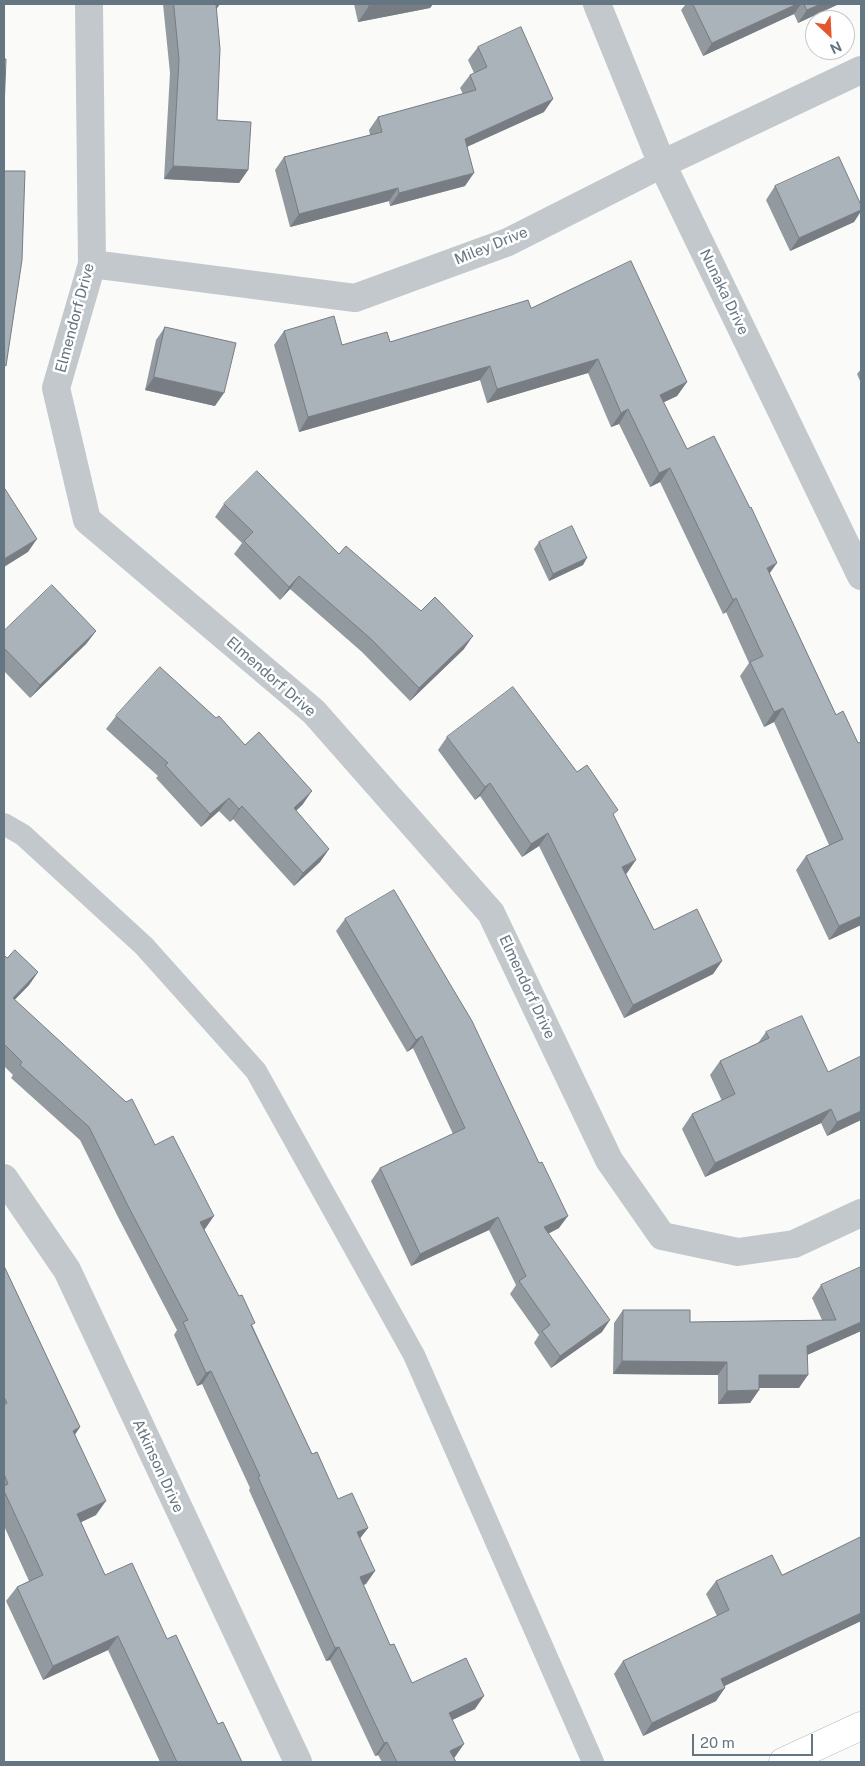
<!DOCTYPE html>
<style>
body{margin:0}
#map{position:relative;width:865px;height:1766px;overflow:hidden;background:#fafaf8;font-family:"Public Sans",sans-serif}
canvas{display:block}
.frame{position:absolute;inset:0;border:5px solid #657683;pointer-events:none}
.north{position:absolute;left:805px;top:10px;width:50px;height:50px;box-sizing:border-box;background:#fff;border:1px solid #c1c8cd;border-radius:50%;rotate:155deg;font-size:14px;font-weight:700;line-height:20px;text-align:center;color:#657683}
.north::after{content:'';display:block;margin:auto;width:18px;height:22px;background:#e4572e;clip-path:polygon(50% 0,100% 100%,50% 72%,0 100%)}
.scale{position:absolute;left:692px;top:1734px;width:121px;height:22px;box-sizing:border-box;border:2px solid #657683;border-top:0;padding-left:6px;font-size:15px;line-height:18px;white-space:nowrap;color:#657683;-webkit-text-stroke:4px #fff;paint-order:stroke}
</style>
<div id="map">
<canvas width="865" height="1766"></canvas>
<div class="frame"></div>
<div class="north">N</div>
<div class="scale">20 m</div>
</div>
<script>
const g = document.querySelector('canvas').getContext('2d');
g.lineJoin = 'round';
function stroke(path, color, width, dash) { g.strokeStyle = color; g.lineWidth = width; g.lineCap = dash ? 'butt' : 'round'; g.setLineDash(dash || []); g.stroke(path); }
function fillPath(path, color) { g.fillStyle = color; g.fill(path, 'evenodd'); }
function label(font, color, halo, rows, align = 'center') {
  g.font = font + ' "Public Sans",sans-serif'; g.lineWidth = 5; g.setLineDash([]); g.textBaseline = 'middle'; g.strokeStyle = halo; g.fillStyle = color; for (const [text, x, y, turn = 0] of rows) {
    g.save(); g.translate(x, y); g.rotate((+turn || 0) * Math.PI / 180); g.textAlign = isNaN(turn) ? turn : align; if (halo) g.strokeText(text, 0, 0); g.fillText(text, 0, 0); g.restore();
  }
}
const secondary = new Path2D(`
 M783 1762 861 1726`);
stroke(secondary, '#b3babf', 29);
stroke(new Path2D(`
 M4 824 23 835 144 946 256 1071 414 1355 593 1762`), '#c3c8cc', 22);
stroke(new Path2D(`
 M89 4 92 264 56 388 87 520 314 712 491 913 609 1160 662 1236 738 1252 794 1244 861 1213
 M597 4 662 164 861 576
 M92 264 355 298 508 242 662 164 861 70
 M4 1178 67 1270 298 1762`), '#c3c8cc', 28);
stroke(secondary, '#fff', 28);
fillPath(new Path2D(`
 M163 4H220L216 9 217 120 248 170 239 183 164 179 170 73Z
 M354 4H433L430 8 358 22Z
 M686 4H839L798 23 794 14 703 56 681 10Z
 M478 47 544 112 467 147 465 186 390 206 389 201 290 227 275 170 284 157 370 135 369 130 378 117 463 94 460 88 470 75 474 73 468 60Z
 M775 186 861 205V211L854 222 790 251 766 200Z
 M531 308 687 382 677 396 663 402 687 449 770 574 836 715 861 925 829 940 796 870 806 856 829 845 774 722 764 727 740 676 749 663 726 612 723 614 660 482 650 487 619 424 611 427 588 373 487 403 480 380 299 432 274 345 284 331 342 345 390 342Z
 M165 327 215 406 145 390 156 340Z
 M861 369V383L857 374Z
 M224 504 339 554 464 649 410 701 362 652 290 589 280 600 234 554 242 543 215 517Z
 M539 542 583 565 549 581 534 549Z
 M4 631H96L86 644 30 698 4 671Z
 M116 716 245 745 303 804 296 811 329 849 320 862 294 886 233 819 230 822 219 811 201 827 156 778 158 776 106 729Z
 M447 737 577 772 614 816 627 873 626 874 654 930 722 961 713 974 624 1018 539 846 522 857 480 796 475 800 438 750Z
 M345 919 559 1228 548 1234 602 1332 551 1368 534 1343 539 1335 510 1294 516 1285 489 1230 411 1266 371 1181 380 1168 453 1134 413 1048 407 1052 336 931Z
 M4 955 7 958 38 972 29 985 14 1000 155 1145 205 1229H204L253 1327 312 1454 338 1499 368 1528 360 1538 366 1584 363 1585 390 1645 412 1683 475 1709 452 1720 455 1757 454 1758 456 1762H382L378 1755 375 1756 330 1660 326 1661 249 1490 250 1488 202 1384 197 1386 174 1335 177 1330 118 1217 80 1140 11 1078 13 1075 4 1066Z
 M766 1032 828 1072 861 1120 827 1136 821 1123 705 1177 682 1129 692 1114 722 1101 710 1075 720 1061 758 1043Z
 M4 1266 80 1427 75 1434 96 1515 81 1522 105 1575 167 1639 218 1724 242 1762H160L108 1650 43 1680 6 1601 17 1587 29 1581 4 1526Z
 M821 1285 861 1331 807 1355 799 1388H759V1390L750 1403 718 1404V1375L613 1374 614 1323 623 1310 690 1322 822 1320 812 1298Z
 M861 1537V1621L724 1686 716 1701 643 1736 614 1674 623 1661 717 1616 706 1594 716 1581 782 1575Z`), '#929a9f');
fillPath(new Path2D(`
 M212 4H220L215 11Z
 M379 4H433L430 8 358 22 369 6Z
 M797 4H801L794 14 703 56 712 43Z
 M821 4H839L798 23 807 10Z
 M553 99 544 112 455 152 465 139Z
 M173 166 248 170 239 183 164 179Z
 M474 173 465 186 390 206 399 193Z
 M398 188 389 201 290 227 299 214Z
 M861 210V211L854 222 790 251 799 238Z
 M598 359 588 373 487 403 497 389Z
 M490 366 480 380 299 432 308 417Z
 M154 377 224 393 215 406 145 390Z
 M687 382 677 396 650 409 660 395Z
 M628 409 619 424 611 427 621 413Z
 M670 468 660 482 650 487 659 473Z
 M37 539 28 552 4 567V559Z
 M587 558 583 565 549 581 553 574Z
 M777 563 767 577V568Z
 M299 576 290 589 280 600 289 587Z
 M736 598 726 612 723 614 733 600Z
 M96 631 86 644 30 698 40 685Z
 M473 636 464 649 410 701 419 688Z
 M783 708 774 722 764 727 774 712Z
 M490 783 480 796 475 800 485 787Z
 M312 791 303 804 285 821 294 808Z
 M229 798 219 811 201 827 210 814Z
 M242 806 233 819 230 822 239 809Z
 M548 833 539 846 522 857 531 844Z
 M329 849 320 862 294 886 303 873Z
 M636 860 627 873 613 880 622 867Z
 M861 916V925L829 940 839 926Z
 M722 961 713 974 624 1018 633 1005Z
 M38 972 29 985 4 1011 13 998Z
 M422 1036 413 1048 407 1052 416 1040Z
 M831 1109 821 1123 705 1177 715 1163Z
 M861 1111V1120L827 1136 837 1122Z
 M214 1216 205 1229 191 1236 200 1222Z
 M568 1216 559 1228 535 1240 544 1227Z
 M498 1217 489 1230 411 1266 420 1254Z
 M610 1320 602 1332 551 1368 560 1356Z
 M861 1322V1331L798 1359 807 1346Z
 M622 1361 727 1362 718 1375 613 1374Z
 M211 1371 202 1384 197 1386 206 1373Z
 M759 1375H808L799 1388H750Z
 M759 1390 750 1403 718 1404 727 1391Z
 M80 1427 70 1442 73 1431Z
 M106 1501 96 1515 67 1529 77 1514Z
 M368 1528 358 1541 357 1532Z
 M375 1571 366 1584 350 1590 360 1577Z
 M861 1613V1621L712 1692 721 1679Z
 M118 1636 108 1650 43 1680 53 1666Z
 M339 1647 330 1660 326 1661 335 1648Z
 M725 1688 716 1701 643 1736 652 1723Z
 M484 1696 475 1709 440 1726 449 1713Z
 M387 1742 378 1755 375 1756 384 1743Z
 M464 1744 455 1757 444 1762 450 1751Z`), '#777d82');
const building = new Path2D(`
 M174 4H216L220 49 217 120 251 122 248 170 173 166 179 60Z
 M369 4H379L369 6Z
 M693 4H797L712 43Z
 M804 4H821L807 10Z
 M521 27 553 99 465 139 474 173 399 193 398 188 299 214 284 157 382 132 378 117 476 90 470 75 487 67 478 47Z
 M4 59H6L4 110Z
 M839 157 861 205V210L799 238 775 186Z
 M4 171H25L22 260 6 366 4 365Z
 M631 261 687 382 660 395 687 449 714 436 750 508 751 507 777 563 767 568 836 715 843 711 858 743 861 742V916L839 926 806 856 843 839 783 708 774 712 750 662 763 656 736 598 733 600 670 468 659 473 628 409 621 413 598 359 497 389 490 366 308 417 284 331 334 316 342 345 387 332 390 342 528 300 531 308Z
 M165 327 236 343 224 393 154 377Z
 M257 471 339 554 346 546 421 611 435 597 473 636 419 688 371 639 299 576 289 587 244 541 253 532 224 504Z
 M5 489 37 539 4 559V490Z
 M572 526 587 558 553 574 539 542Z
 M52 585 96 631 40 685 4 648V631Z
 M160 667 216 718 219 716 245 745 259 732 312 791 294 808 329 849 303 873 242 806 239 809 229 798 210 814 165 765 168 763 116 716Z
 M513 687 577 772 587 765 618 810 613 814 636 860 622 867 654 930 697 909 722 961 633 1005 548 833 531 844 490 783 485 787 447 737Z
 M394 890 472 1021 539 1163 542 1162 568 1216 544 1227 610 1320 560 1356 542 1331 550 1325 519 1281 526 1276 498 1217 420 1254 380 1168 465 1128 422 1036 416 1040 345 919Z
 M15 950 38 972 13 998 126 1102 132 1099 155 1145 173 1136 214 1216 200 1222 239 1296 242 1295 255 1323 251 1325 312 1454 317 1452 338 1499 352 1493 368 1528 357 1532 375 1571 360 1577 390 1645 394 1644 412 1683 466 1658 484 1696 449 1713 464 1744 450 1751 456 1762H397L387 1742 384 1743 339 1647 335 1648 258 1477 260 1476 211 1371 206 1373 183 1322 188 1320 127 1204 89 1127 20 1065 22 1062 4 1044V955L7 958Z
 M802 1016 828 1072 861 1056V1111L837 1122 831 1109 715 1163 692 1114 735 1094 720 1061 769 1038 766 1032Z
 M4 1266 80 1427 73 1431 106 1501 77 1514 105 1575 132 1563 167 1639 176 1635 218 1724 223 1722 242 1762H177L118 1636 53 1666 17 1587 43 1575 4 1491V1486L8 1484 4 1474V1405L7 1403 4 1397Z
 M861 1267V1322L807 1346 808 1375H759V1390L727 1391V1362L622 1361 623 1310H690V1322L836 1320 821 1285Z
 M861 1537V1613L721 1679 725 1688 652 1723 623 1661 729 1610 716 1581 772 1555 782 1575Z`);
fillPath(building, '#aab3b9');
stroke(building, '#777d82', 1);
label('15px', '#657683', '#fff', [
 ["Miley Drive",491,246,-22],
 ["Nunaka Drive",724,292,64],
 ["Elmendorf Drive",75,318,-75],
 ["Elmendorf Drive",271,677,41],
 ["Elmendorf Drive",527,987,65],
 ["Atkinson Drive",158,1466,65]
]);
</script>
